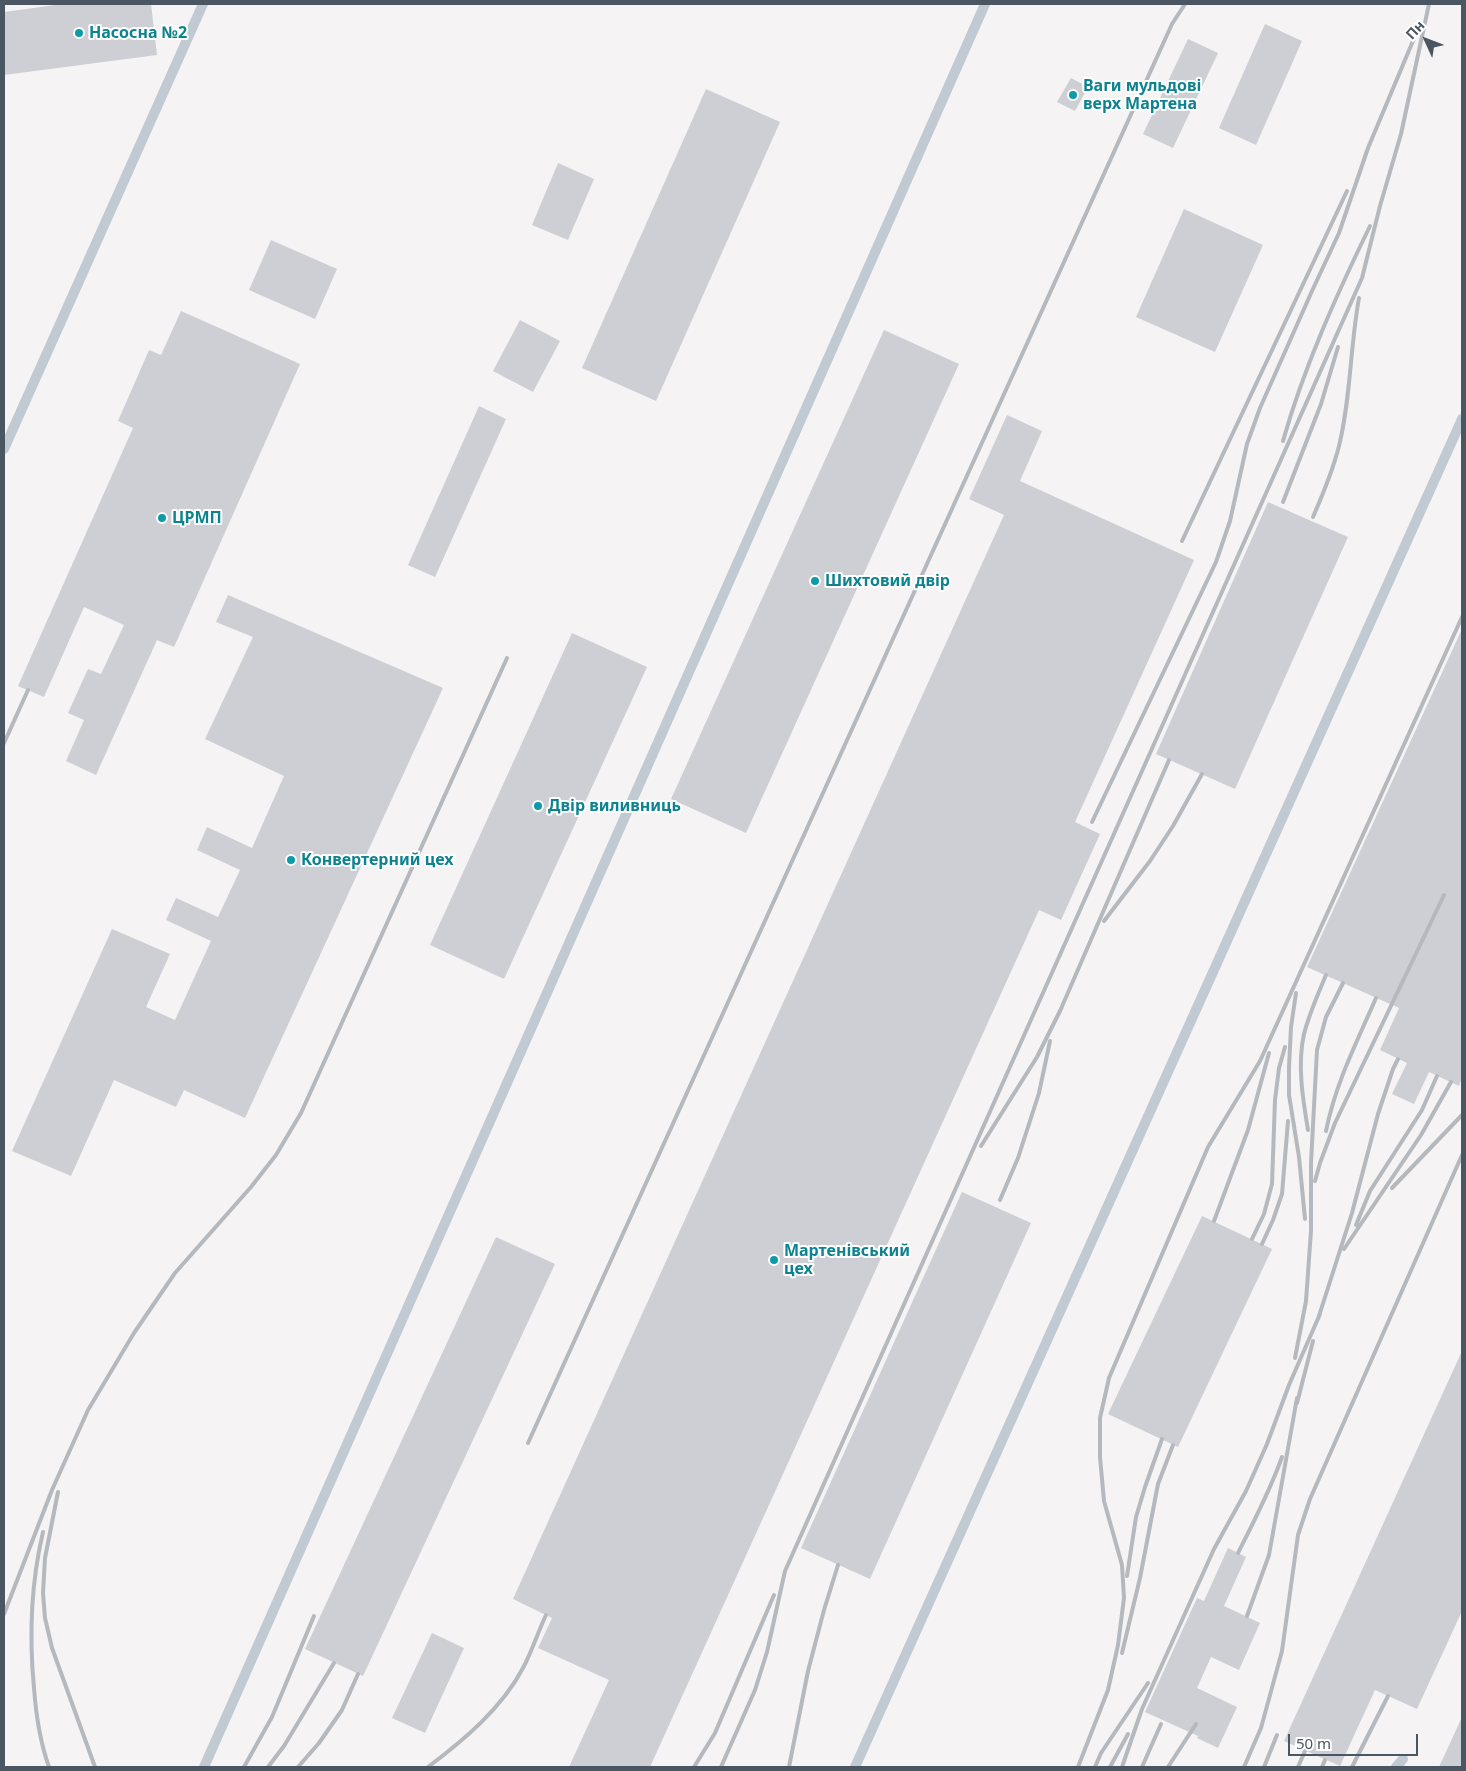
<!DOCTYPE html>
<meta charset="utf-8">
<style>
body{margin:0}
#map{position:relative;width:1466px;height:1771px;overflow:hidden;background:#f5f3f3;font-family:"Noto Sans",sans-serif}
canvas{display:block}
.frame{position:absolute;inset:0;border:5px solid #4a5661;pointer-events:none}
.north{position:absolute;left:1401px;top:15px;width:50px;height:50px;-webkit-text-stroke:4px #fff;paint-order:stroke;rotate:313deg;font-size:14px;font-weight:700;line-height:20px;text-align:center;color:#4a5661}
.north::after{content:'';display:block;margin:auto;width:18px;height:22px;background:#4a5661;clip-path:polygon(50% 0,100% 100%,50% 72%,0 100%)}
.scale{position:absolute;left:1288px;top:1734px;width:130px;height:22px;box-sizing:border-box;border:2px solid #4a5661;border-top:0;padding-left:6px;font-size:15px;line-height:18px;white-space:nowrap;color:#4a5661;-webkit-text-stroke:4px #fff;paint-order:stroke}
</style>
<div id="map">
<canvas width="1466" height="1771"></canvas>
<div class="frame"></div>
<div class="north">Пн</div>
<div class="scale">50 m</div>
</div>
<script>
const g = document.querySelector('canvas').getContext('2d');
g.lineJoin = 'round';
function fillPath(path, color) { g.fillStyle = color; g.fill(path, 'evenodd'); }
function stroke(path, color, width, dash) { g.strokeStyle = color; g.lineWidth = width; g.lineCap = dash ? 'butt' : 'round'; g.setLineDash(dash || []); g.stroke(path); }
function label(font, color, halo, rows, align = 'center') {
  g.font = font + ' "Noto Sans",sans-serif'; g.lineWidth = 4; g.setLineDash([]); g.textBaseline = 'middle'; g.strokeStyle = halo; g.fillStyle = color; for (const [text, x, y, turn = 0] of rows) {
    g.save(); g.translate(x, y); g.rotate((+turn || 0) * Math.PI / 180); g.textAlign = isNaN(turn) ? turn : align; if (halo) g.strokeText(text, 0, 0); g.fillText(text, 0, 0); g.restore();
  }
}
fillPath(new Path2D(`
 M63 4H151L157 55 4 75V12Z
 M1265 24 1302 41 1256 145 1219 128Z
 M1188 39 1218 53 1173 148 1143 134Z
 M1071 78 1088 87 1075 111 1057 102Z
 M706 89 780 122 656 401 582 368Z
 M558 163 594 179 568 240 532 225Z
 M1184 209 1263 245 1215 352 1136 317Z
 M271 240 337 269 315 319 249 290Z
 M181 311 300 364 174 647 157 640 96 775 66 761 84 720 68 713 88 669 101 674 124 625 84 607 44 697 18 686 133 428 118 421 149 350 161 355Z
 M520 320 560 341 533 392 493 371Z
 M884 330 959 364 746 833 671 799Z
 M479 406 506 419 435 577 408 565Z
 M1007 415 1042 431 1020 481 1194 560 1075 822 1100 834 1061 920 1039 910 650 1767H569L609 1680 538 1648 552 1618 513 1599 1004 515 969 499Z
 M1268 502 1348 537 1235 789 1156 754Z
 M228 595 443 688 245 1118 184 1090 176 1107 114 1080 71 1176 12 1151 112 929 170 954 146 1007 175 1020 211 941 166 920 176 898 218 917 240 870 197 850 207 827 252 848 284 776 205 739 253 637 216 622Z
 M1462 629V1078L1459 1086 1429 1072 1414 1104 1392 1094 1407 1063 1380 1050 1399 1008 1307 967Z
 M572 633 647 667 504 979 430 945Z
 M962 1192 1031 1223 870 1579 801 1548Z
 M1202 1216 1272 1249 1178 1447 1108 1414Z
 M496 1237 555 1264 363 1676 305 1649Z
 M1462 1351V1611L1417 1709 1375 1690 1340 1766 1284 1741Z
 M1228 1548 1246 1557 1224 1606 1260 1623 1239 1670 1211 1657 1197 1688 1237 1707 1218 1748 1197 1738 1198 1736 1145 1712 1197 1598 1204 1601Z
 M432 1633 464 1648 425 1733 392 1718Z
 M1462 1717V1767H1439Z`), '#cdcfd5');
stroke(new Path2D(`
 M4 449 203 4
 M204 1767 985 4
 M855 1767 1462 419
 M1396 1767 1403 1759`), '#c1cad2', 10);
stroke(new Path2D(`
 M1283 441C1304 367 1336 296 1370 226
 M1283 502 1321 404 1338 347
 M1313 517C1323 494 1333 470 1339 446 1351 397 1350 347 1359 298
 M1182 541 1347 191
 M4 743 28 690
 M1092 822 1216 562 1230 521 1247 444 1260 408 1312 291 1339 233 1368 148 1418 29
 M1104 921 1150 861 1173 826 1202 774
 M1296 993 1291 1027 1289 1067V1095L1299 1157 1305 1219
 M1308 1130C1303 1100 1297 1065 1304 1034 1309 1014 1318 994 1326 975
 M1326 1131C1336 1082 1356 1044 1376 998
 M981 1146 1037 1057 1060 1011 1169 760
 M1315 1181 1320 1163 1335 1123 1444 895
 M1392 1188 1462 1115
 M1000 1200 1018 1158 1039 1093 1050 1041
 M1214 1221 1248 1130 1269 1053
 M1356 1225 1370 1191 1422 1110 1437 1076
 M1252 1239 1264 1214 1272 1184 1275 1100 1279 1068 1285 1047
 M1262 1244 1273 1220 1282 1194 1288 1121
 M1344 1249 1421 1135 1451 1082
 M1318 1319 1352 1213 1378 1114 1393 1069 1398 1059
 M1295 1358 1306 1301 1311 1231V1163L1317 1050 1326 1017 1343 983
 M1297 1403 1313 1341
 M528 1443 1172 24 1185 4
 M58 1492 45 1558 43 1593 45 1618 52 1648 95 1767
 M43 1532C31 1583 29 1636 34 1688 36 1715 40 1742 49 1767
 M1238 1553C1254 1521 1270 1491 1282 1457
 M1127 1576 1136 1517 1145 1487 1162 1439
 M4 1614 52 1490 88 1410 134 1333 175 1273 251 1187 276 1155 301 1113 507 658
 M1247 1616 1269 1555 1297 1398
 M1122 1653 1140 1578 1158 1484 1173 1445
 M244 1767 272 1717 314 1616
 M268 1767 284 1746 334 1663
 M298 1767 319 1743 342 1710 358 1674
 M428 1767C464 1740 502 1708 523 1668 532 1651 538 1632 546 1615
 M694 1767 715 1733 774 1595
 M721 1767 755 1690 767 1652 785 1571 1362 278 1380 206 1401 134 1429 4
 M789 1767 808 1671 824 1610 838 1565
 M1078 1767 1108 1690 1118 1645 1124 1598 1122 1565 1104 1501 1100 1457V1418L1109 1378 1208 1147 1260 1061 1462 617
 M1095 1767 1101 1753 1148 1683
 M1110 1767 1128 1734
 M1122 1767 1142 1709 1214 1549 1246 1491 1267 1444 1289 1385 1320 1314
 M1142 1767 1161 1724
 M1168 1767 1196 1724
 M1244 1767 1261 1728 1282 1651 1298 1535 1310 1499 1462 1155
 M1264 1767 1277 1735
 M1298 1767 1305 1751
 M1322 1767 1325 1760
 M1352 1767 1388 1696`), '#b5b8bd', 4);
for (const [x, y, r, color] of [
 [79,33,5,"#0f9aa8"],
 [1073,95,5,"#0f9aa8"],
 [162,518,5,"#0f9aa8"],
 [815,581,5,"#0f9aa8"],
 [538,806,5,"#0f9aa8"],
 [291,860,5,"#0f9aa8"],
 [774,1260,5,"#0f9aa8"]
]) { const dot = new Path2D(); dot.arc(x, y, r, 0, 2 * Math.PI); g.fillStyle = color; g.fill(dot); stroke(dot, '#fff', 2); }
label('bold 16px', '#0d838f', '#fff', [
 ["Насосна №2",89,33],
 ["Ваги мульдові",1083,86],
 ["верх Мартена",1083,104],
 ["ЦРМП",172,518],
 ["Шихтовий двір",825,581],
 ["Двір виливниць",548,806],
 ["Конвертерний цех",301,860],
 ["Мартенівський",784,1251],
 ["цех",784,1269]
], 'left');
</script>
